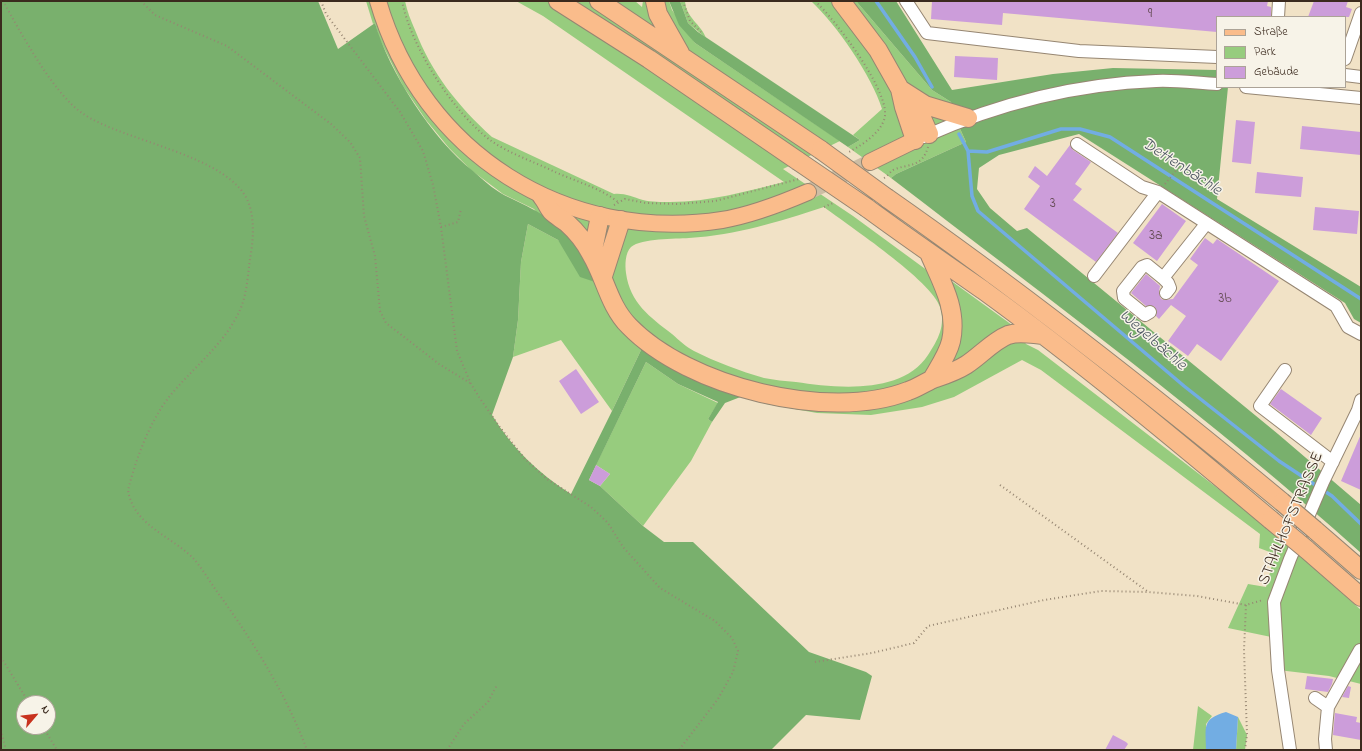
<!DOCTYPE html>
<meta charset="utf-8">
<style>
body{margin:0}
#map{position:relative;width:1362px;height:751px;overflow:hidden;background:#f1e2c6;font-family:"Indie Flower",sans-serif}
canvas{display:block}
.frame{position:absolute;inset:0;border:2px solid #3b2a1e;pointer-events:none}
.legend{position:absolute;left:1216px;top:16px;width:130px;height:72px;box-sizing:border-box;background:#f7f3e8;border:1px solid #aca397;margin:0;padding:5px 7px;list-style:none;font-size:12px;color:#3b2a1e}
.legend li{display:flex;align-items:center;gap:8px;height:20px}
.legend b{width:20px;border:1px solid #aca397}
.north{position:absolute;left:16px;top:695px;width:40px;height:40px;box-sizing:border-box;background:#f7f3e8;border:1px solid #aca397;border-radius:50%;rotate:62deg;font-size:11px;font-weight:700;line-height:16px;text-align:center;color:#3b2a1e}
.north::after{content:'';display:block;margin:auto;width:14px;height:18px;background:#c8321e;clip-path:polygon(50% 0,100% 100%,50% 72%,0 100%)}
</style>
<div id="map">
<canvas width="1362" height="751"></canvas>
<div class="frame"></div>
<ul class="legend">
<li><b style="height:5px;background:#fabc8b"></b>Straße</li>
<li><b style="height:11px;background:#97cc7e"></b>Park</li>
<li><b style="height:11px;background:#cc9dda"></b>Gebäude</li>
</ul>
<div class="north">N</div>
</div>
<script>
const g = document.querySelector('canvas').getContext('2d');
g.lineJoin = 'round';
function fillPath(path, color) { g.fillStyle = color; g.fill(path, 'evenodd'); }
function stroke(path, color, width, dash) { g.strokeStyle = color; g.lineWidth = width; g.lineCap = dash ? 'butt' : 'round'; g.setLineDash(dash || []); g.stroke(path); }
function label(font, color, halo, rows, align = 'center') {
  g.font = font + ' "Indie Flower",sans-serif'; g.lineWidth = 3; g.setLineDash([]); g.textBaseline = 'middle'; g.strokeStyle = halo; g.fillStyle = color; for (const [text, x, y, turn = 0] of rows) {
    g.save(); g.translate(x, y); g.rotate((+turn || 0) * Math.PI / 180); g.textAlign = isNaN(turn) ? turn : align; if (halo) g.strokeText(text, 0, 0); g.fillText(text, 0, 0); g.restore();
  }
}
fillPath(new Path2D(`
 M366 1H405C407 11 411 21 415 30 432 74 458 106 492 137L614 194C625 193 632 197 643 200 651 202 662 202 670 202 709 202 747 191 784 182L543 16 516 1H635L642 7 643 1H669L672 10 695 43 840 141 783 169 853 216 928 271 950 280 1012 325 1026 344 1038 350 1264 524 1361 610V684L1329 676 1278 670 1276 638 1228 628 1248 584 1266 587 1275 554 1259 548 1260 534 1041 370 1022 360 954 397 922 407 871 415 817 413 766 404 688 376 657 360 642 348 612 411 561 340 513 357 518 320 521 262 528 224 558 240 594 282 534 209 503 194 471 170 449 148 426 120 403 86 379 38 375 23 373 24ZM824 207C849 226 932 281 940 307 946 325 938 340 928 355 902 395 836 388 796 382 785 381 774 380 764 378 740 371 716 362 694 351 686 347 679 340 672 334 650 317 630 303 626 273 625 265 625 253 631 247 642 238 675 239 689 238 737 235 778 222 824 207Z
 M680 1H685C686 18 701 24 706 38L688 23Z
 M811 1H856L932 90 951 102 953 113 966 142 896 174 891 178 848 147 860 140 853 135 882 109C872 76 836 24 811 1Z
 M646 362 678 384 718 403 708 419 712 422 691 461 643 526 600 486 610 474 596 465Z
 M1198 706 1212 716 1206 724V750H1193Z
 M1238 717 1247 735 1245 750H1236Z`), '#97cc7e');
fillPath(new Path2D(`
 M1 1H318L338 49 375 23C389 72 433 140 473 171 482 179 493 189 504 195 529 207 554 218 572 239 582 251 590 269 595 282L580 277 558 240 528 224 521 262 518 320 513 357 492 415C512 448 538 473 571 494L612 411 642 348C672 371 707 383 743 396L725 403 712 422 708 419 718 402 678 384 646 362 589 480 600 486 643 526 664 542H693L809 652 866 672 872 676 860 720 806 715 771 750H1ZM24 703H48V727H24Z
 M669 1H680L688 23 698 32 860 140 848 147 695 43 679 25Z
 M856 1H896L952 90 1053 74 1113 68 1217 70V87H1228L1217 199 1361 287V323L1354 319 1345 303 1079 134 999 155 979 168 977 189 990 208 1017 231 1027 228 1278 434 1361 505V553C1212 419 1050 300 891 178L896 174 966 142 953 113 951 102 932 90Z`), '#79b06d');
fillPath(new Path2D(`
 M1226 712 1238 717 1236 750H1206C1206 727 1201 719 1226 712Z`), '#72ade3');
stroke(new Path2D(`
 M876 1 915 57 932 87
 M959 134 968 151
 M968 151 972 196 978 211 1184 386 1279 461 1332 496 1361 524
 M968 151 987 152 1061 129H1080L1110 137 1361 299`), '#72ade3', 3.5);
fillPath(new Path2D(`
 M932 1H1268L1267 6 1271 7V17H1217V32L1003 13 1002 25 931 19Z
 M1314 1H1348L1346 7 1352 9 1349 17H1308Z
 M955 56 998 58 997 80 954 77Z
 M1236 120 1255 122 1251 164 1232 162Z
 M1302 126 1361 132V155L1300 149Z
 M1070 145 1073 150 1091 162 1075 184 1082 189 1073 200 1118 233 1096 262 1024 209 1040 186 1028 177 1035 166 1047 176Z
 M1257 172 1303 177 1301 197 1255 193Z
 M1162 204 1186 221 1157 261 1133 243Z
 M1315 207 1359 211 1357 234 1313 230Z
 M1205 238 1213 244 1217 239 1279 281 1221 361 1197 344 1188 356 1168 341 1186 316 1171 305 1159 319 1156 316 1157 311 1154 306H1146L1131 293 1146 274 1160 286 1159 292 1161 299 1165 300 1173 299 1198 265 1190 259Z
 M576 369 599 402 581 414 559 381Z
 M1281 389 1322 418 1311 435 1270 404Z
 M1361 434V490L1341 481Z
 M596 465 610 474 600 486 589 480Z
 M1307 676 1333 679 1332 684 1328 692 1305 689Z
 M1348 686 1351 687 1349 698 1342 697Z
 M1335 713 1357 717 1356 722 1361 723V740L1333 735Z
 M1113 735 1126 742 1128 744 1124 750H1105Z`), '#cc9dda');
stroke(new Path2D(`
 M808 192 870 162`), '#cdbda4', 16, [16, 8]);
const minor = new Path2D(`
 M906 1 927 33 1079 51 1217 57
 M1278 17 1279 1
 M1345 59 1361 13
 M1345 75 1361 77
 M1246 87 1361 98
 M923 137C997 104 1075 84 1156 81 1176 80 1197 83 1217 84
 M1077 144 1142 187 1158 192 1336 306 1348 327 1361 334
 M1094 276 1158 192
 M1163 278 1168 283 1170 288 1166 293
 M1150 312 1145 315 1124 298 1123 291 1142 267 1147 265 1163 278 1206 224
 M1285 370 1260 406 1333 462
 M1315 698 1328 707
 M1290 750 1278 670 1274 602 1290 559 1323 482 1358 410 1361 400
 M1326 750 1325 739 1328 707 1360 650`);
const major = new Path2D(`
 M378 1C422 153 566 244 722 220 752 215 780 204 808 192
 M870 162 915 140`);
const highway = new Path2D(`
 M558 1 649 59 798 161
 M599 1 821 150
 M655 1 658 14 680 53
 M841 1 878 50 900 89 904 107 915 140
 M900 89 925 105 968 118
 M913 98 929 134
 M542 197C546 201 548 208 552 212 556 216 562 219 567 223 577 232 585 242 591 254 605 277 609 306 629 326 688 387 829 422 908 391 917 388 924 383 933 379 945 375 955 372 966 365 980 356 993 341 1008 335 1019 331 1031 334 1042 335
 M887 198C1023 293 1154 396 1282 502
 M867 208C905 236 944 263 983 290 1082 362 1177 441 1271 520
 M929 253C941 281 958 309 951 341 948 354 939 367 932 379
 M592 255 600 216
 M603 276 621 220
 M1315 530 1361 570
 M1306 549 1361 597`);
stroke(minor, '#968672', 14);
stroke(major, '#968672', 18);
stroke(highway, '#968672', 20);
stroke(new Path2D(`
 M3 1C21 33 53 93 82 113 123 142 232 155 249 204 255 222 253 242 250 259 248 274 247 291 242 305 228 342 193 367 169 397 149 423 136 459 128 490 133 525 171 536 193 558 202 568 210 582 218 593 253 641 286 694 307 750
 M141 1 155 15 227 46 331 124 350 142 360 158 364 216 375 256 380 311 386 323 439 364 470 383
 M321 1 326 14 400 112 423 151 433 185 441 227 457 351 471 384 479 397 499 426 525 459 547 479 591 507 608 523 623 547 660 588 715 621 732 638 738 651 733 672 718 699 679 750
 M402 1C411 47 453 112 490 140 508 153 532 161 553 171 574 181 599 187 618 202
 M683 1 690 21 701 32
 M815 1C834 18 894 96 884 120 879 134 862 145 849 152
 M884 178C888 176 890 172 893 170 909 163 922 168 928 147
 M1165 184 1182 163
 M614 205 625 199 646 203 678 204 715 201 799 179
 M824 207 833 203
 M441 227 458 222 461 209
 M1000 485 1147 591
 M1 657 29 703
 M815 662 872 653 914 643 928 626 1044 600 1101 591 1148 592 1197 596 1246 605 1263 600
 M43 727 57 750
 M1 730 6 750
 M447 750 464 724 488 702 497 685
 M1245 750 1247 735 1244 650 1246 605`), '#968672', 2, [1, 3]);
stroke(minor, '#fff', 12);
stroke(major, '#fabc8b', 16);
stroke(highway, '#fabc8b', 18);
const highwayBridge = new Path2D(`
 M821 150 887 198
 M798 161 867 208
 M1282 502 1315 530
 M1271 520 1306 549`);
stroke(highwayBridge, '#968672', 20, []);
stroke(highwayBridge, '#fabc8b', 18);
label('14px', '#5f474d', null, [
 ["9",1150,15],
 ["3",1053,205],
 ["3a",1156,237],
 ["3b",1225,300]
]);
label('16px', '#3b2a1e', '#f7f3e8', [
 ["STAHLHOFSTRASSE",1292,519,-67]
]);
label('italic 17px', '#4e5863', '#f7f3e8', [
 ["Dettenbächle",1181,168,33],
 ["Wegelbächle",1152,341,41]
]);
</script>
